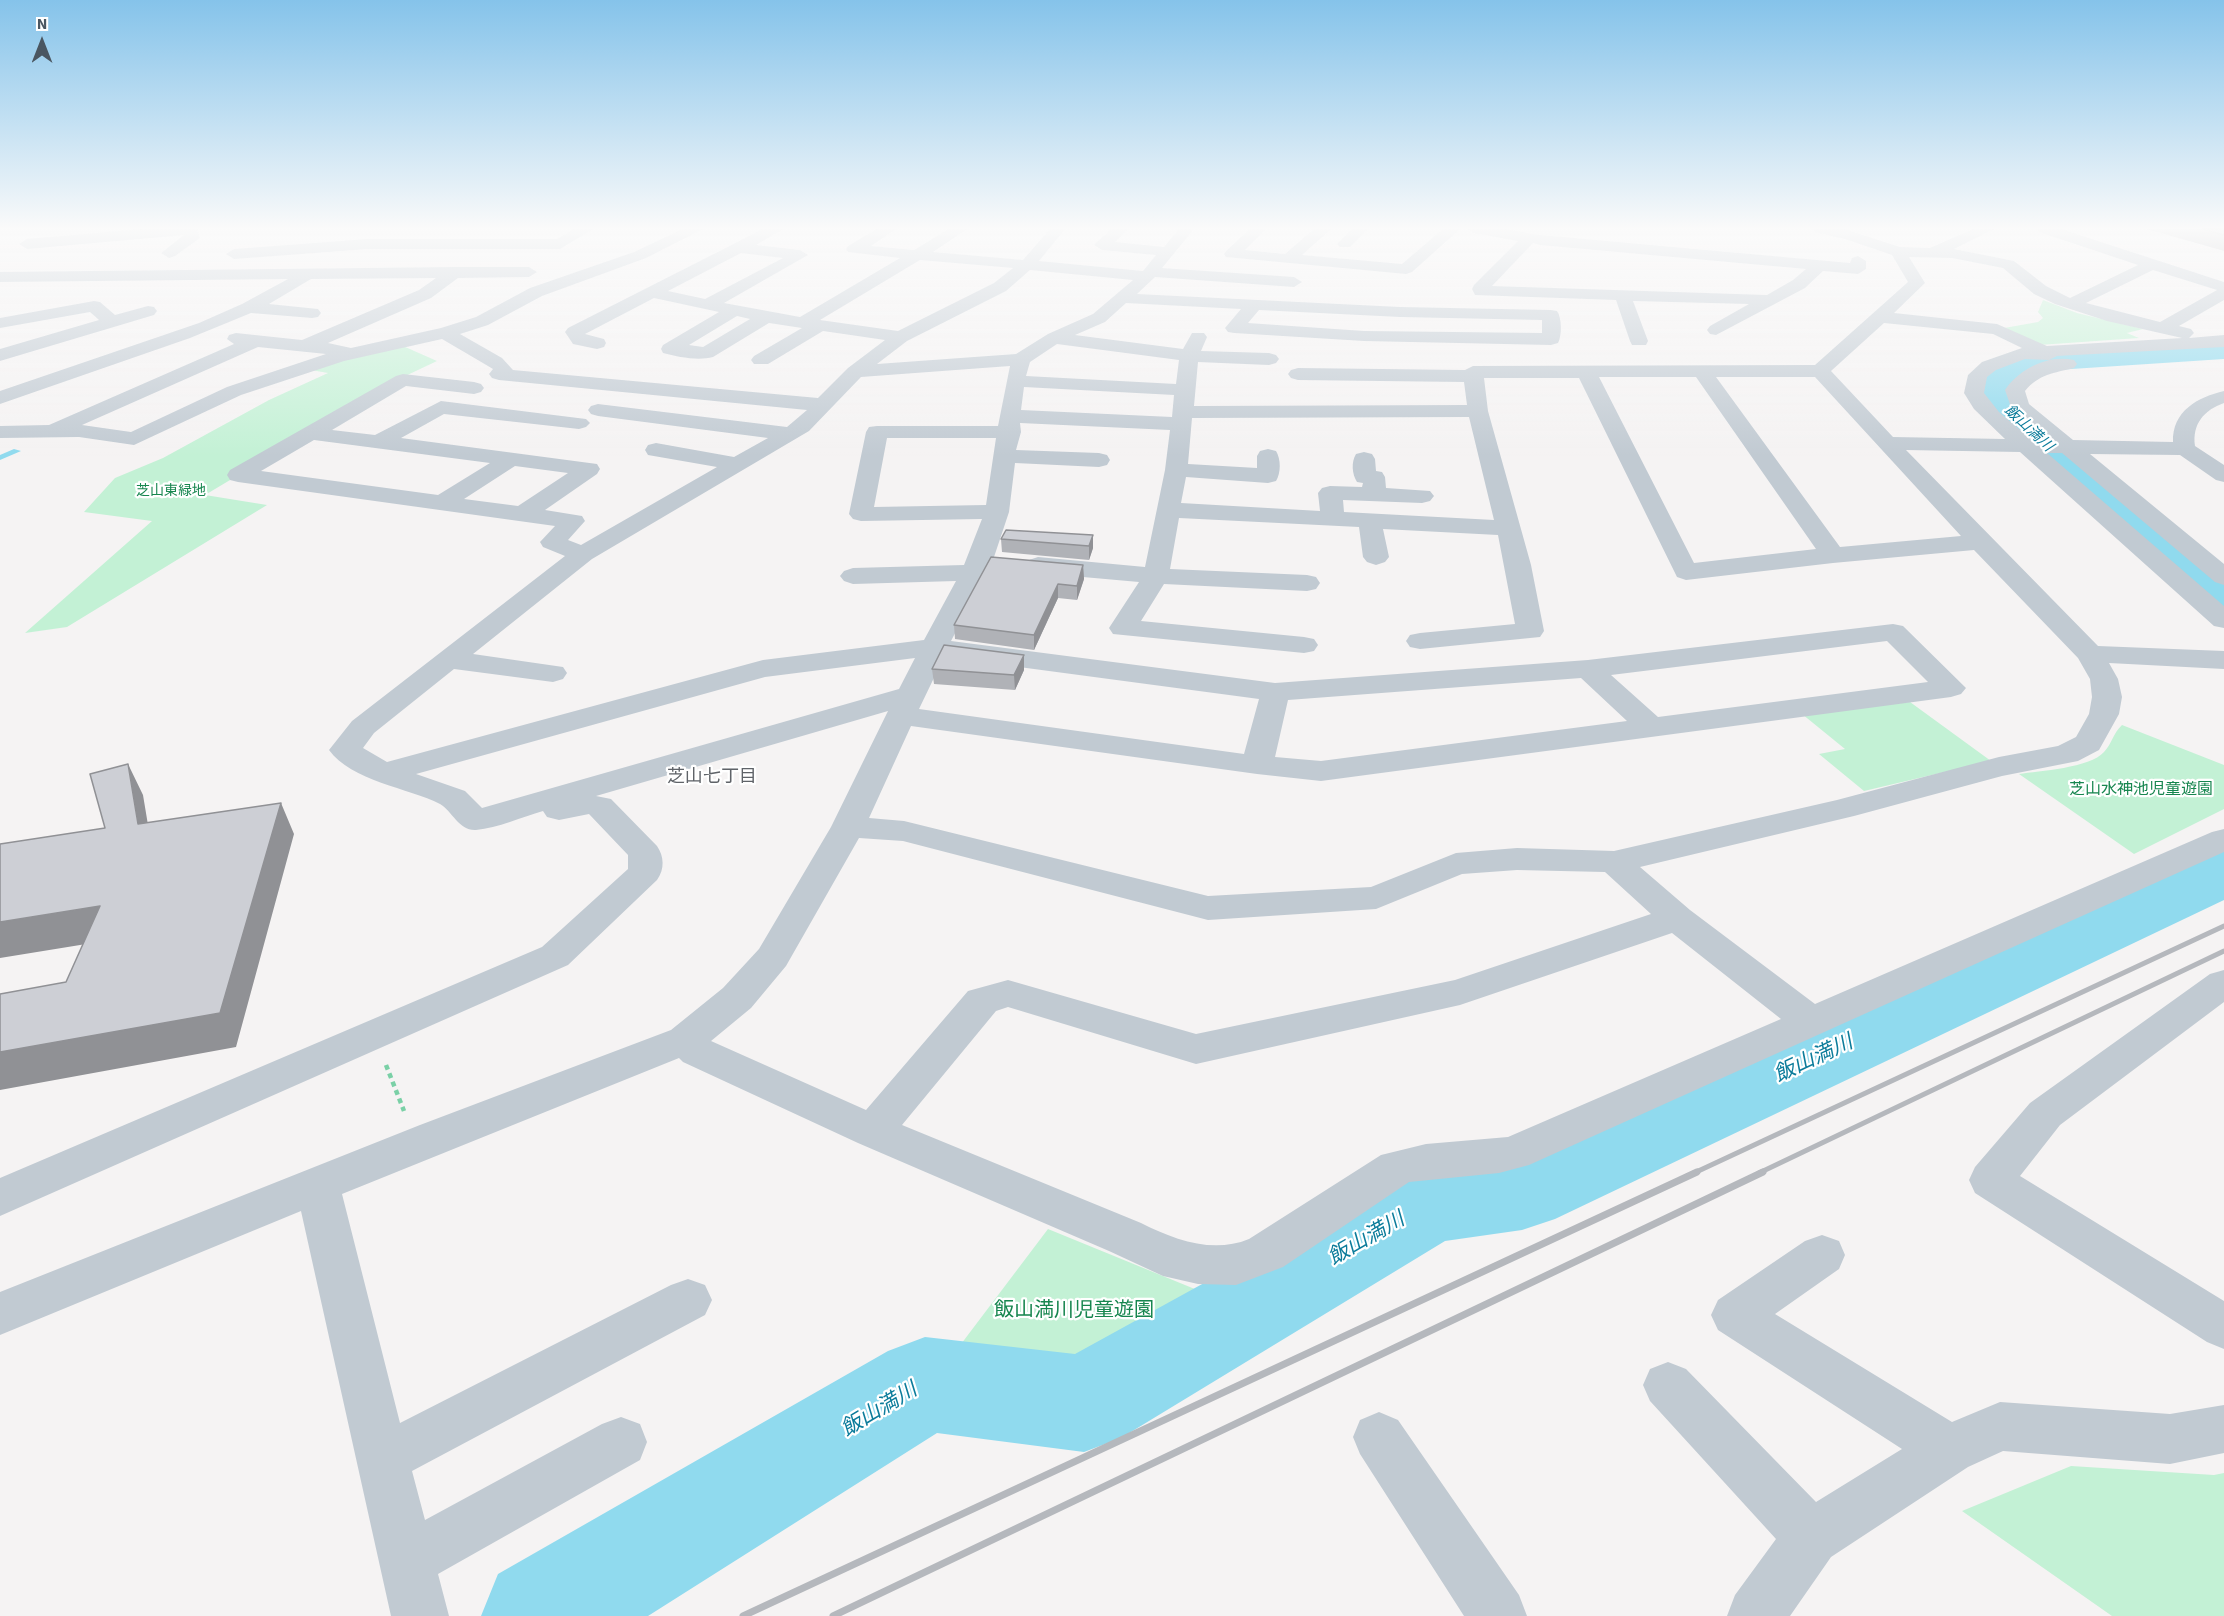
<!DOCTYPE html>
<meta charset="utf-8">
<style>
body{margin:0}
#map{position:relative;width:2224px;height:1616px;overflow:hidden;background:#f5f3f3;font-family:"Source Sans 3",sans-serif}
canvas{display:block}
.north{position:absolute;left:12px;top:12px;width:60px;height:60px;-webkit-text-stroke:4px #fff;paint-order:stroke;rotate:0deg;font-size:16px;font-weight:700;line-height:24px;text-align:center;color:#4a5661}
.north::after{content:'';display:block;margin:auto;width:21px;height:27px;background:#4a5661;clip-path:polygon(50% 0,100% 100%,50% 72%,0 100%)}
</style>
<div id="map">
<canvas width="2224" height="1616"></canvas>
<div class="north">N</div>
</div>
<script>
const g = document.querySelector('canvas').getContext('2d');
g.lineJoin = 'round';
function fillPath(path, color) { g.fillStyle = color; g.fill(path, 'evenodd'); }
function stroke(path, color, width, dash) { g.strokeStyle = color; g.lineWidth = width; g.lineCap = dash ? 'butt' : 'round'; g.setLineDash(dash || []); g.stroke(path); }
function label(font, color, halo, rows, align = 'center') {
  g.font = font + ' "Source Sans 3","Noto Sans JP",sans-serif'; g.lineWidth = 4.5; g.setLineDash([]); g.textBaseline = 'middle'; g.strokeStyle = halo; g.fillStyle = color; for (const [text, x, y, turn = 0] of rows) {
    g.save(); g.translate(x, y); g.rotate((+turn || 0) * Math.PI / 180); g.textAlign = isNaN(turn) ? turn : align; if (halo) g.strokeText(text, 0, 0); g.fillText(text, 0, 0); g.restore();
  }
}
fillPath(new Path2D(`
 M2043 300 2077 313 2143 329 2127 333 2139 338 2039 345 2004 328 2038 322 2043 318 2038 312Z
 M403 346 437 361 399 379 205 495 267 505 67 627 25 633 152 521 84 512 115 478 163 458 269 400 328 373 305 369Z
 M1910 702 1991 761 1864 791 1819 754 1845 749 1802 714Z
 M2122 725 2224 765V809L2134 854 2019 774C2039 771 2090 768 2104 752 2112 744 2113 733 2122 725Z
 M1048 1229 1229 1303 1087 1383 949 1360Z
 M2071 1466 2214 1475 2224 1473V1616H2112L1962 1511Z`), '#c3f1d5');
fillPath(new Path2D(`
 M14 449 21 451 0 460V455Z`), '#90daee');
fillPath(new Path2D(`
 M2224 337V359L2041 371 2017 385 2014 394 2027 408 2224 571V614L2205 609 1997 426 1972 396 1978 382 1994 364 2036 348Z
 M2224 850V900L1555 1219 1522 1230 1445 1241 1121 1438 1084 1452 937 1433 648 1616H481L498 1574 888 1351 925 1337 1075 1354 1393 1179 1426 1168 1511 1158 2199 856Z`), '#90daee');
stroke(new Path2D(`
 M386 1065 404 1111`), '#7ad0a6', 4.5, [5, 4]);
fillPath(new Path2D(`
 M143 229H197L200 238 175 256 169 258 161 253 184 235 27 249 19 244 27 239Z
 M574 229H593L560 249H368L234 259 226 254 234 249 368 239H557Z
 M683 229H703L646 258 542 296 488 325 460 334 502 358 513 370 818 398 848 368 885 340 823 331 768 364H754L751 360 754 356 802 328 769 323 713 357C698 361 678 357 663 353L661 349 663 345 719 312 654 298 585 334 604 339 606 343 604 347 597 349 573 344 565 332 568 328 763 229H783L756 245 800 250 808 255 724 303 800 317 900 258 848 252 846 249 848 246 877 229H896L871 246 914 250 949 229H967L933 252 1023 260 1050 229H1065L1039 261 1143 271 1156 255 1102 250 1094 245 1111 229H1128L1115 242 1164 247 1179 229H1194L1162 268 1294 277 1302 282 1294 287 1155 277 1137 294 1400 307 1551 310 1557 311C1562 318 1562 336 1558 343L1551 345 1364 341 1234 333 1228 332 1225 328 1241 309 1126 303 1105 322 1075 335 1183 349 1192 333H1204L1207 337 1201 351 1269 353 1276 355 1279 359 1276 363 1269 365 1198 362 1194 406 1467 405 1464 382 1298 380 1291 378 1288 374 1291 370 1298 368 1465 370 1473 366 1815 365 1908 282 1892 255 1845 239 1815 232 1813 229H1844L1900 247 1930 248 1973 229H1994L1954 249 2014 261 2046 286 2070 298 2138 265 2039 232 2037 229H2061L2224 282V300L2179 326 2191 329 2194 333 2189 338 2224 335V347L2057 356 2049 360 2025 359 1996 370 1987 377 1984 393 1999 412 2031 439 2046 440 2012 410 2005 390C2019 369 2048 354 2074 360L2077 364 2074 368C2054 373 2039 374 2025 391L2029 404 2073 440 2173 442C2172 411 2198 397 2224 391V403C2204 410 2192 424 2195 446L2224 465V482L2216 480 2180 455 2090 454 2224 564V585L2215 582 2062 453H2047L2224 606V628L2214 626 2020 452 1906 450 2098 646 2224 651V669L2109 663 2118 679 2122 697 2119 714 2099 750 2078 761 2002 776 1854 816 1640 867 1690 910 1815 1004 2212 832 2224 829V852L1529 1165 1499 1173 1409 1182 1283 1267 1236 1285 1198 1284 1163 1276 1109 1251 858 1143 683 1062 679 1058 342 1194 400 1423 671 1285 688 1279 705 1285 712 1300 705 1315 412 1471 425 1520 602 1424 621 1417 640 1424 647 1442 640 1460 438 1574 449 1616H391L301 1211 0 1335V1292L420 1125 671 1030 723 988 759 949 831 827 888 711 596 796 611 799 657 846C664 856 665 869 657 880L568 965 0 1216V1178L542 947 628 869V855L589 814 559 820 547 817 543 811C522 817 498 828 476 830 459 831 453 812 440 804 409 788 351 781 329 750L352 721 565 556 543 547 540 542 555 526 238 482 230 480 227 475 230 470 396 376 403 374 474 382 481 384 484 388 481 392 474 394 406 386 332 430 375 435 441 401 586 419 590 423 586 427 579 429 444 414 401 438 597 464 600 469 597 474 545 510 582 516 585 521 568 540 581 545 717 467 648 455 645 450 648 445 656 443 734 457 768 438 598 416 591 414 588 410 591 406 598 404 787 427 807 410 499 380 492 378 489 374 493 369 488 366 442 339 344 361 241 395 134 445 79 437 0 438V426L49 425 234 344 227 339 229 335 236 333 302 340 419 290 436 278 311 279 269 304 318 309 321 313 318 317 312 318 251 313 190 338 0 404V391L199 323 242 304 288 279 0 282V272L455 267H529L537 272 529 277 458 278 431 298 328 343 351 348 441 328 476 317 530 288 634 252ZM741 253 783 258 705 299 668 291ZM1909 257 1952 258 2003 268 2034 294 2055 304 2107 321 2182 338 2047 346 1997 324 1894 313 1925 283ZM920 260 1013 268 994 283 898 331 820 320ZM1030 270 1133 280 1093 314 1048 334 1016 354 877 364 907 341 1006 291ZM2153 270 2217 290 2160 322 2086 303ZM1259 310 1400 317 1542 320V333L1364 331 1248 323ZM737 316 750 319 703 347 689 345ZM1884 323 1993 334 2022 348 1982 362 1968 375 1964 393 1974 409 2005 439 1893 437 1831 371ZM1057 344 1179 360 1176 384 1026 376 1030 362ZM258 347 326 354 227 387 131 432 82 425ZM1010 366 998 426H877L869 427 866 432 849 514 853 519 861 521 982 519 964 565 853 568 844 571 840 576 844 581 853 584 956 581 924 640 763 660 387 762 363 748 374 733 454 669 553 682 563 679 567 673 563 667 473 654 592 559 809 431 861 377ZM1599 377H1696L1816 549 1694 563ZM1716 377H1815L1961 536 1840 547ZM1484 378H1579L1677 577 1686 580 1833 563 1974 550 2078 658 2090 679 2092 697 2089 714 2076 737 2058 746 1999 757 1837 800 1614 851 1517 848 1456 853 1371 887 1208 896 904 821 869 818 911 726 1257 774 1321 781 1951 697 1961 694 1966 688 1903 626 1893 624 1588 660 1275 683 951 641 993 560 1009 512 1015 463 1099 467 1107 465 1110 460 1107 455 1099 453 1016 450 1021 432 1020 423 1170 430 1165 470 1145 567 1038 557 1029 560 1025 565 1029 570 1038 573 1139 582 1109 628 1113 634 1304 653 1314 651 1318 645 1314 639 1304 637 1141 621 1164 584 1307 591 1316 589 1320 583 1316 577 1307 575 1170 569 1179 518 1359 527 1363 557 1367 562 1376 565 1385 562 1389 557 1383 529 1498 535 1515 624 1420 633 1410 635 1406 641 1410 647 1420 649 1540 637 1544 631 1531 565 1488 411ZM1024 387 1174 395 1172 417 1021 410ZM1469 417 1494 520 1344 512 1343 500 1422 503 1430 501 1434 496 1430 491 1386 488 1385 477 1382 472 1376 471 1375 459 1372 454 1364 452 1356 454C1351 462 1352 474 1357 482L1363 483 1362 487 1330 486 1322 488 1318 493 1320 511 1181 503 1186 477 1268 483 1276 481C1281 473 1281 459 1276 451L1268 449 1260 451 1257 456V468L1188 464 1192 418ZM887 438H996L986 505 874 507ZM314 440 490 463 438 495 261 471ZM515 466 568 473 518 506 464 499ZM1887 641 1928 682 1658 717 1611 675ZM944 657 1259 699 1244 754 919 709ZM915 658 899 689 482 808 465 791 416 774 765 677ZM1581 678 1627 721 1321 761 1275 757 1288 700ZM859 838 903 841 1208 920 1376 909 1462 874 1517 870 1605 872 1651 914 1455 980 1196 1034 1008 980 968 991 866 1110 711 1041 751 1008 786 966ZM1672 933 1781 1019 1508 1137 1426 1144 1381 1155 1249 1239C1213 1254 1175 1240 1141 1223L902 1125 996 1011 1008 1007 1196 1064 1460 1005Z
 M1250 229H1266L1245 250 1285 254 1314 229H1331L1302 255 1402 264 1443 229H1460L1412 272 1406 274 1226 257 1224 254 1226 251Z
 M1352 229H1368L1350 247H1340L1337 244Z
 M1467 229H1504L1540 235 1850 263 1852 258 1858 256 1866 261V269L1858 274 1823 271 1805 288 1716 335 1710 334 1707 330 1710 326 1749 304 1633 301 1648 341 1646 345H1632L1630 341 1616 300 1475 295 1472 289 1474 285 1518 241 1474 233ZM1533 243 1540 245 1806 269 1793 280 1767 295 1492 286Z
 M94 301 100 302 115 315 148 306 154 307 157 311 154 315 0 361V349L99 320 90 312 0 328V318Z
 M2224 970V1002L2060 1125 2020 1176 2224 1301V1349L2207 1342 1975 1193 1969 1180 1975 1167 2030 1103 2210 974Z
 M1822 1235 1839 1241 1845 1255 1839 1269 1775 1314 1952 1422 2000 1402 2170 1414 2224 1405V1453L2170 1464 2003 1451 1968 1467 1831 1557 1790 1616H1727L1735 1595 1776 1539 1650 1401 1643 1385 1650 1369 1668 1362 1686 1369 1816 1502 1902 1449 1718 1330 1711 1315 1718 1300 1805 1241Z
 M1379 1412 1398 1420 1519 1595 1527 1616H1464L1360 1454 1353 1437 1360 1420Z`), '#c1cad2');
stroke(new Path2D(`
 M1694 1173 2224 926
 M1759 1173 2224 951`), '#b5b8bd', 5);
stroke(new Path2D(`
 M743 1616 1697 1172
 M833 1616 1763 1172`), '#b5b8bd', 7);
fillPath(new Path2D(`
 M2147 229H2224V251Z
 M1093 535V548L1089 560 1002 552 1001 539Z
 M1083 565 1084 579 1077 600 1058 598 1034 650 955 639 954 625Z
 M932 669 1024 670 1015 690 934 684Z`), '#b0b2b7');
fillPath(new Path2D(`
 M1093 535V548L1089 560V546Z
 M1083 565 1084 579 1077 600V586Z
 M1058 584V598L1034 650V635Z
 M1024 655V670L1015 690 1014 675Z
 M128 764 143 795 153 855 138 824Z
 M281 803 294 834 236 1047 0 1090V1052Z
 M100 906 117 939 0 958V922Z`), '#909195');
const building = new Path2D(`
 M2203 229H2224V235Z
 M1006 530 1093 535 1089 546 1001 539Z
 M991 557 1083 565 1077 586 1058 584 1034 635 954 625Z
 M944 645 1024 655 1014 675 932 669Z
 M128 764 138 824 281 803 220 1013 0 1052V994L66 982 100 906 0 922V844L105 828 90 774Z`);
fillPath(building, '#cdcfd5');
stroke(building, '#909195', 1.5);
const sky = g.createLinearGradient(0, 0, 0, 456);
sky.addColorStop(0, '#85c3ea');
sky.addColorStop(0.5, '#fafafa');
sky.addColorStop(1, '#fafafa00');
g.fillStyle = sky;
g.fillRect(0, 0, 2224, 456);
label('14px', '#17864f', '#fff', [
 ["芝山東緑地",171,492]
]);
label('italic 15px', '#0c7c9b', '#fff', [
 ["飯山満川",2028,429,43]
]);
label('16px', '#17864f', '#fff', [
 ["芝山水神池児童遊園",2141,790]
]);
label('18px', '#5f6368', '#fff', [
 ["芝山七丁目",712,778]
]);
label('20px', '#17864f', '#fff', [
 ["飯山満川児童遊園",1074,1312]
]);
label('italic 21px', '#0c7c9b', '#fff', [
 ["飯山満川",1814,1060,-25],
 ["飯山満川",1367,1240,-30],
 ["飯山満川",880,1411,-31]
]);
</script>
